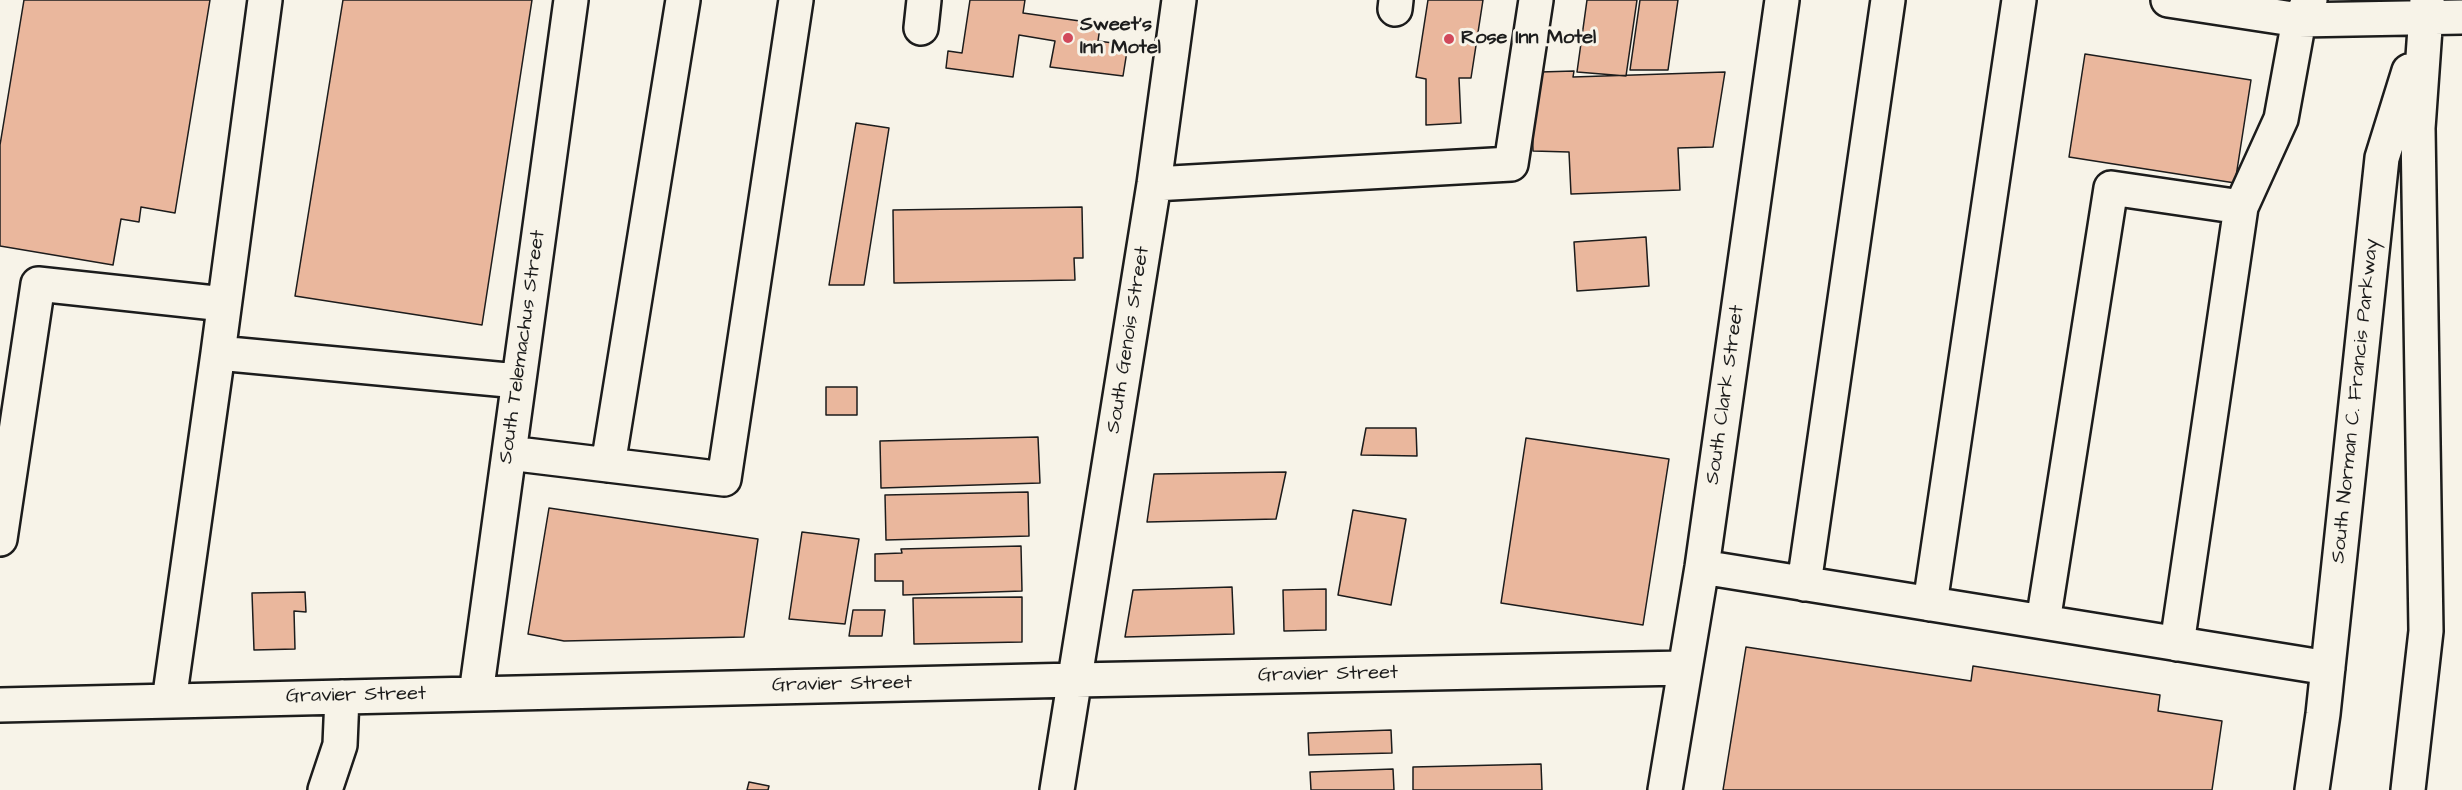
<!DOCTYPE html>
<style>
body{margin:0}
canvas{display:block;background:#f7f3e8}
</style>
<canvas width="2462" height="790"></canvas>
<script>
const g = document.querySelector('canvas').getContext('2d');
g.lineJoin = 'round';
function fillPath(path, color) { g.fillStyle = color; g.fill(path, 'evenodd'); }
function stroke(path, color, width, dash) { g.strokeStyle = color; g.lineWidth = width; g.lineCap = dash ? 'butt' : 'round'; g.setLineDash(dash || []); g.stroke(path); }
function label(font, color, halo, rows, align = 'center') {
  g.font = font + ' "Architects Daughter",sans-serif'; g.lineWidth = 6; g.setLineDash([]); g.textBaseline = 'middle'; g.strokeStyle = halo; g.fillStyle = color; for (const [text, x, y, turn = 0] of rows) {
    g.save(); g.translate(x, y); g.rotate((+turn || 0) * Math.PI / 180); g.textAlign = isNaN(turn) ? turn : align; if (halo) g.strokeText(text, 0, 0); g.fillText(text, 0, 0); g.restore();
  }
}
const building = new Path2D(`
 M24 0H210L175 213 141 207 139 222 121 219 113 265 0 246V145Z
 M343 0H532L482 325 295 296Z
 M970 0H1025L1023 13 1080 21 1079 24 1100 27 1098 41 1128 45 1123 76 1050 67 1055 41 1019 35 1013 77 946 68 948 51 962 53Z
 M1428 0H1483L1471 78H1459L1461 123 1426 125V79L1416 77Z
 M1587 0H1637L1626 76 1577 72Z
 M1640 0H1678L1668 70H1630Z
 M2085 54 2251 80 2235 183 2069 157Z
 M1574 71 1573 77 1725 72 1713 147 1678 148 1680 190 1571 194 1569 152 1533 151 1531 76H1541L1540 72Z
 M856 123 889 128 864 285H829Z
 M1082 207 1083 258H1074L1075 280 894 283 893 210Z
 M1646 237 1649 286 1577 291 1574 242Z
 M826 387H857V415H826Z
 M1366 428H1416L1417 456 1361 455Z
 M1038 437 1040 483 881 488 880 441Z
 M1526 438 1669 459 1643 625 1501 603Z
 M1286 472 1276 519 1147 522 1154 474Z
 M1028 492 1029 536 886 540 885 495Z
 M549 508 758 539 744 637 564 641 528 634Z
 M1353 510 1406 519 1391 605 1338 595Z
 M802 532 859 539 845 624 789 619Z
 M1021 546 1022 591 903 595V581H875V554L902 553 901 549Z
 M1232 587 1234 634 1125 637 1133 590Z
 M1326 589V630L1284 631 1283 590Z
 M305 592 306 612 294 611 295 649 254 650 252 593Z
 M1022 597V642L914 644 913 598Z
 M853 610H885L882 636H849Z
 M1746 647 1971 681 1973 666 2160 695 2158 711 2222 721 2212 790H1723Z
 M1391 730 1392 753 1309 755 1308 733Z
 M1541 764 1542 790H1413V767Z
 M1393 769 1394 790H1311L1310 772Z
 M749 782 769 786 768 790H747Z`);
fillPath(building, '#eab79d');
stroke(building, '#1c1c1c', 1.5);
const minor = new Path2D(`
 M2168 0 2299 20 2462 17
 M1395 9 1396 0
 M921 28 924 0
 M1154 184 1511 164 1536 0
 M218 353 265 0
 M509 453 724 479 796 0
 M608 465 683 0
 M0 539 38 284 224 304
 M1702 567 2328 668
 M1804 584 1888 0
 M1930 604 2019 0
 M2043 622 2111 188 2241 207
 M2177 644 2241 207 2281 119 2299 20 2310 0
 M476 694 571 0
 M169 701 218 353 518 381
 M0 705 1076 680 1684 668
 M325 790 340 745 342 697
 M1057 790 1154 184 1179 0
 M1665 790 1702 567 1782 0
 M2312 790 2323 714 2382 158 2409 71
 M2408 790 2426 631 2418 128 2427 0`);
stroke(minor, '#1c1c1c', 38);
stroke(minor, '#f7f3e8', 33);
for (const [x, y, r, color] of [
 [1068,38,6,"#d1495b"],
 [1449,39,6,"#d1495b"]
]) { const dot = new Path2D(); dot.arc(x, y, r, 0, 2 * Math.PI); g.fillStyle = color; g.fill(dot); stroke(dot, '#f7f3e8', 2); }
label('bold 20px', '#1c1c1c', '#f7f3e8', [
 ["Sweet's",1080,26],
 ["Inn Motel",1080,49],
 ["Rose Inn Motel",1461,39]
], 'left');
label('20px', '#1c1c1c', '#f7f3e8', [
 ["South Genois Street",1129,340,-81],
 ["South Telemachus Street",523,347,-82],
 ["South Clark Street",1726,395,-82],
 ["South Norman C. Francis Parkway",2356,401,-84],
 ["Gravier Street",1328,675,-1],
 ["Gravier Street",842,685,-1],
 ["Gravier Street",356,696,-1]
]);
</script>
